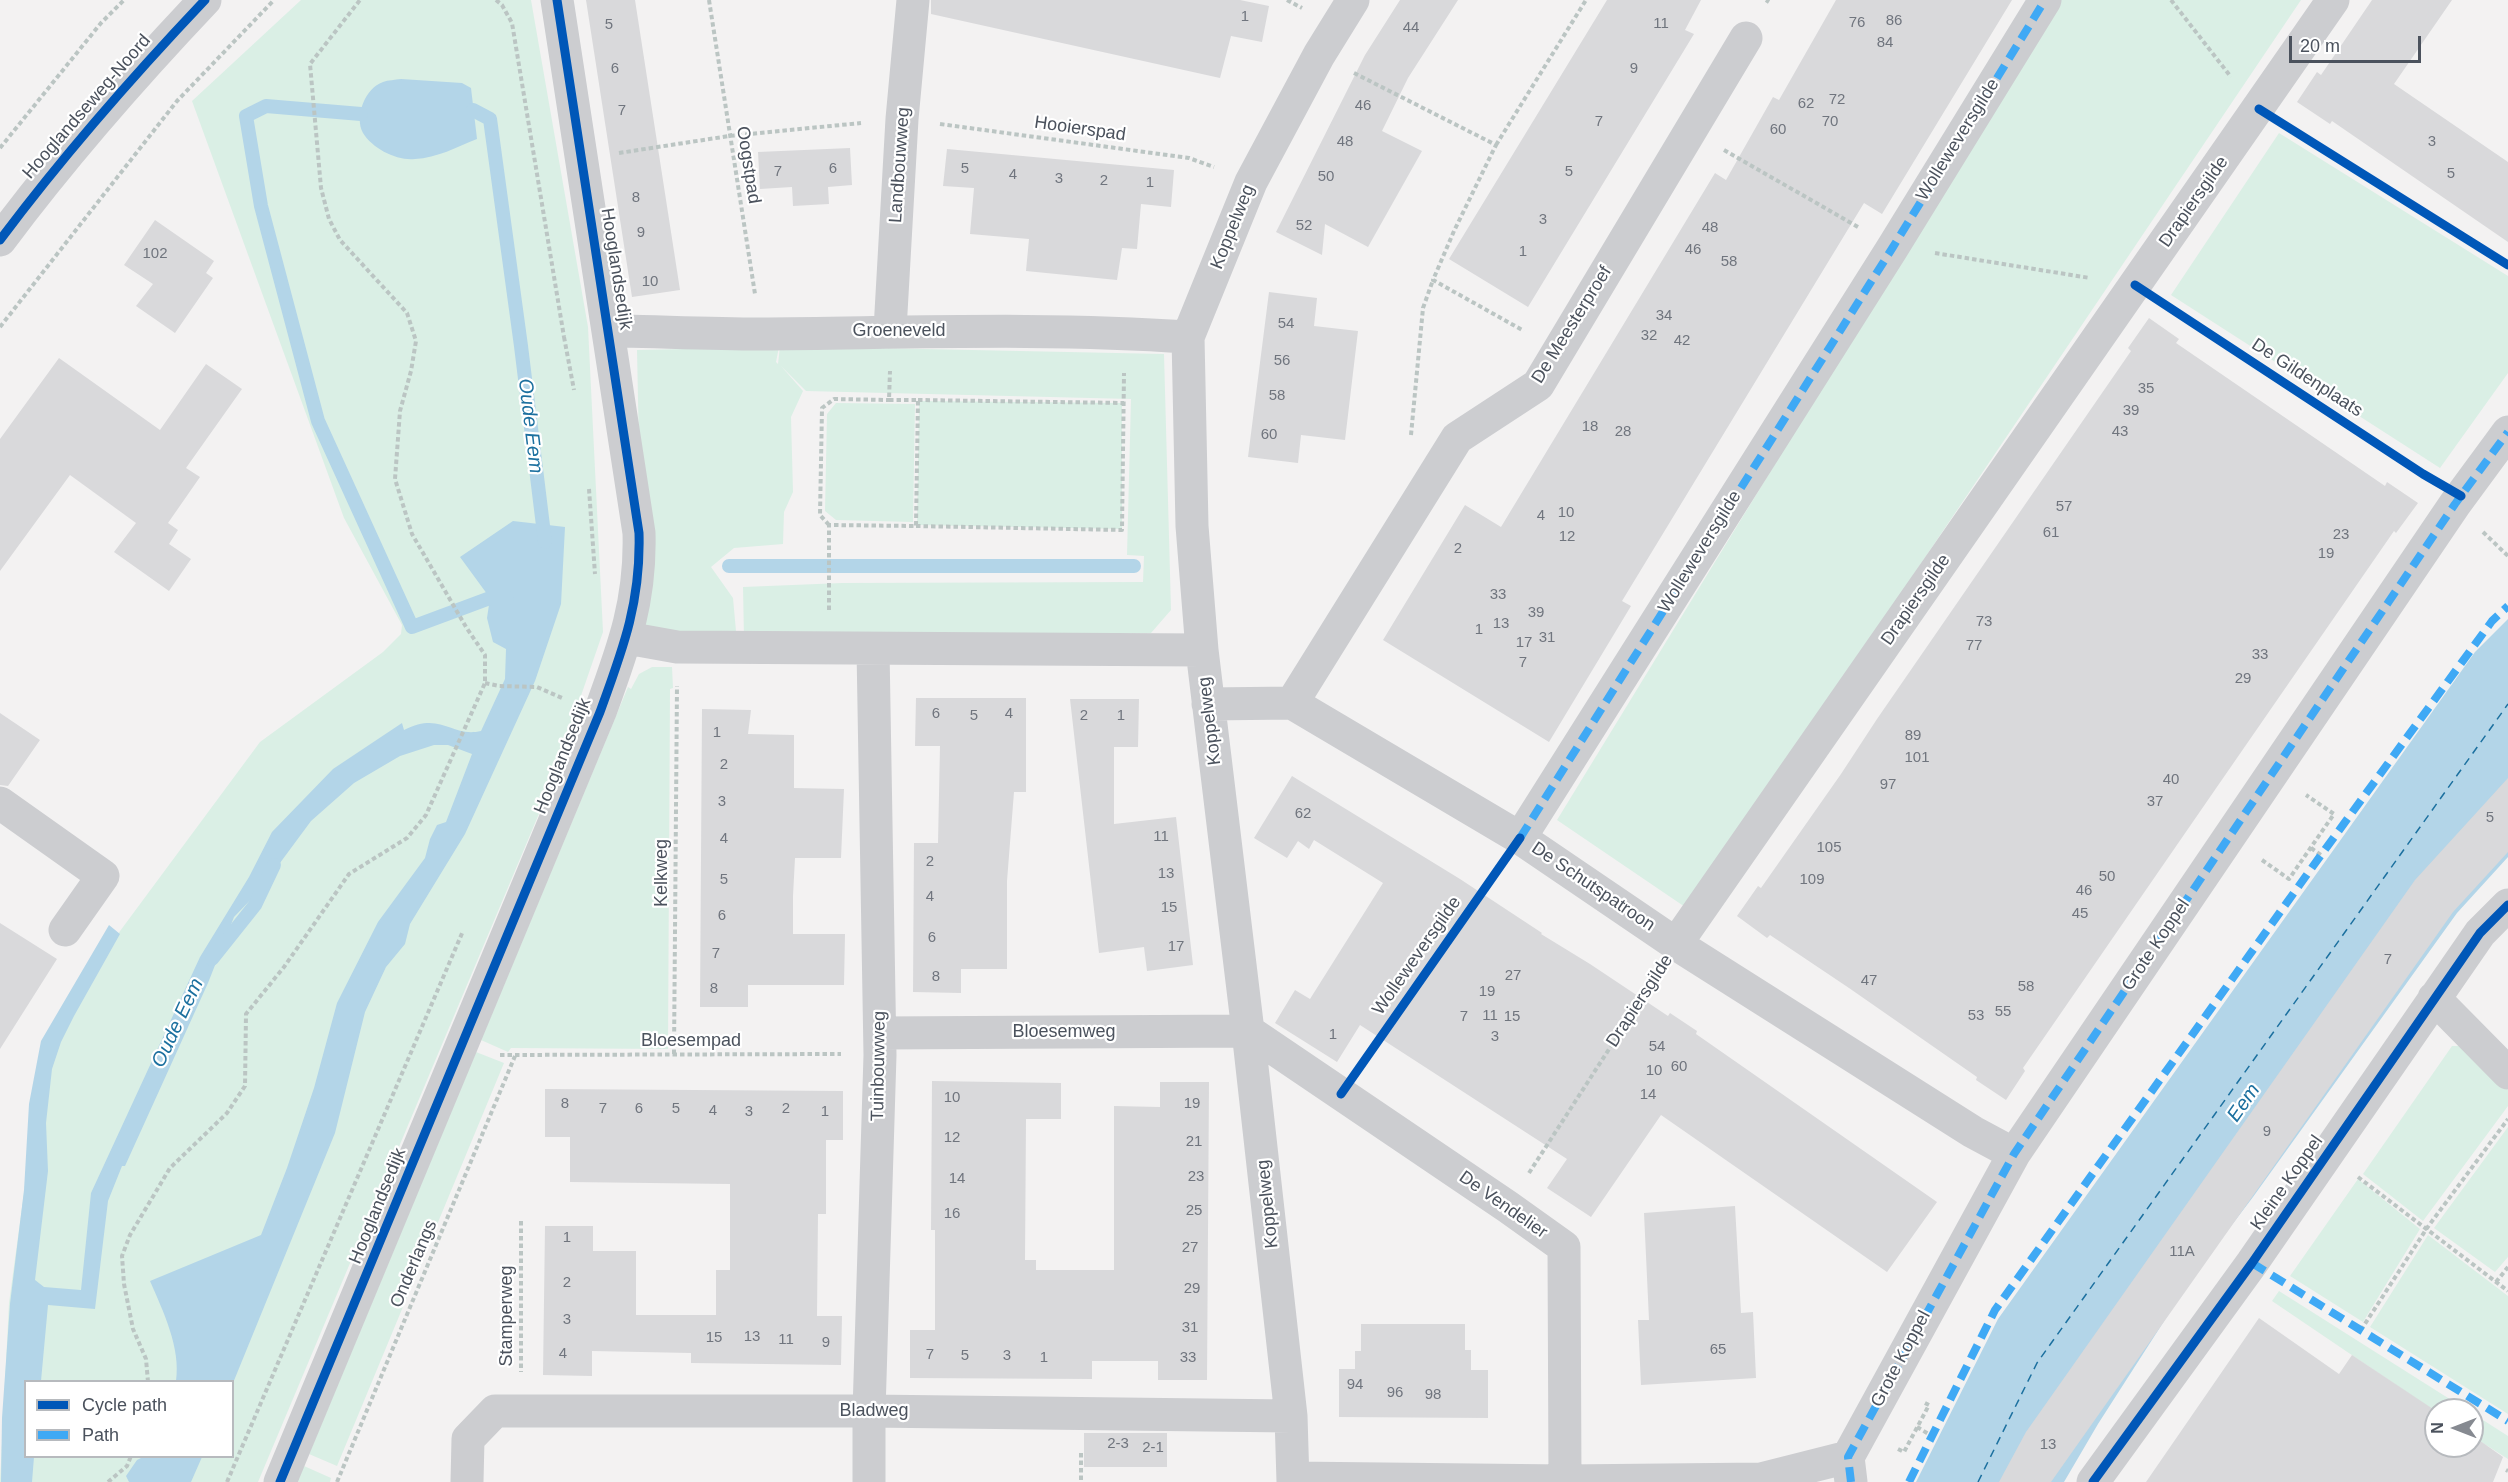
<!DOCTYPE html>
<style>
body{margin:0}
#map{position:relative;width:2508px;height:1482px;overflow:hidden;background:#f3f2f2;font-family:Helvetica,sans-serif}
canvas{display:block}
.legend{position:absolute;left:24px;top:1380px;width:210px;height:78px;box-sizing:border-box;background:#fff;border:2px solid #b7babe;margin:0;padding:8px 10px;list-style:none;font-size:18px;color:#4b525d}
.legend li{display:flex;align-items:center;gap:12px;height:30px}
.legend b{width:30px;border:2px solid #b7babe}
.north{position:absolute;left:2424px;top:1398px;width:60px;height:60px;box-sizing:border-box;background:#fff;border:2px solid #b7babe;border-radius:50%;rotate:270deg;font-size:16px;font-weight:700;line-height:24px;text-align:center;color:#4b525d}
.north::after{content:'';display:block;margin:auto;width:21px;height:27px;background:#868a91;clip-path:polygon(50% 0,100% 100%,50% 72%,0 100%)}
.scale{position:absolute;left:2289px;top:36px;width:132px;height:27px;box-sizing:border-box;border:3px solid #4b525d;border-top:0;padding-left:8px;font-size:18px;line-height:21px;white-space:nowrap;color:#4b525d;-webkit-text-stroke:4px #fff;paint-order:stroke}
</style>
<div id="map">
<canvas width="2508" height="1482"></canvas>
<ul class="legend">
<li><b style="height:8px;background:#0057b8"></b>Cycle path</li>
<li><b style="height:8px;background:#3fa9f5"></b>Path</li>
</ul>
<div class="north">N</div>
<div class="scale">20 m</div>
</div>
<script>
const g = document.querySelector('canvas').getContext('2d');
g.lineJoin = 'round';
function fillPath(path, color) { g.fillStyle = color; g.fill(path, 'evenodd'); }
function stroke(path, color, width, dash) { g.strokeStyle = color; g.lineWidth = width; g.lineCap = dash ? 'butt' : 'round'; g.setLineDash(dash || []); g.stroke(path); }
function label(font, color, halo, rows, align = 'center') {
  g.font = font + ' Helvetica,sans-serif'; g.lineWidth = 4.5; g.setLineDash([]); g.textBaseline = 'middle'; g.strokeStyle = halo; g.fillStyle = color; for (const [text, x, y, turn = 0] of rows) {
    g.save(); g.translate(x, y); g.rotate((+turn || 0) * Math.PI / 180); g.textAlign = isNaN(turn) ? turn : align; if (halo) g.strokeText(text, 0, 0); g.fillText(text, 0, 0); g.restore();
  }
}
fillPath(new Path2D(`
 M301 0H531L588 327 603 632 546 797 258 1482H0L9 1303 44 1045 106 950 260 742 383 652 401 634 402 625 344 518 192 101ZM26 1382H232V1456H26Z
 M2059 0H2301L1688 909 1557 820Z
 M2279 133 2508 276V373L2440 468 2171 295Z
 M780 346 1164 354 1171 610 1151 633 744 639 743 587 842 583 1143 582 1144 556 1127 555 1131 399 806 391 781 366 803 391 791 417 793 492 784 512 783 544 734 548 711 567 733 598 737 642 643 644 637 350 779 347 776 362 778 364Z
 M919 401 1122 403V529L917 525Z
 M836 403 915 404 913 522 836 520 825 511 827 414Z
 M652 667H672L673 688 670 689 668 1049 511 1048 508 1052 481 1040 628 687 631 689 639 674Z
 M2452 1046H2465L2508 1090V1106L2423 1221 2363 1174Z
 M476 1052 504 1063 337 1466 309 1454Z
 M2508 1127V1257L2495 1272 2434 1228Z
 M2358 1179 2420 1229 2363 1322 2290 1276Z
 M2428 1235 2508 1296V1414L2370 1327Z
 M2279 1291 2467 1410 2436 1412 2272 1301Z
 M2472 1413 2508 1436V1459L2472 1436Z
 M304 1466 331 1478 330 1482H297Z`), '#daefe5');
fillPath(new Path2D(`
 M401 79 462 83 471 88 477 139C457 147 437 158 415 159 397 161 373 149 363 133 354 117 365 88 383 82 388 80 395 80 401 79Z
 M513 521 565 527 561 604 535 681 465 834 410 924 405 944 386 967 365 1012 335 1133 233 1383 232 1382 176 1381C181 1348 163 1311 150 1281L261 1235 287 1168 314 1088 337 1003 378 922 425 858 430 839 437 825 446 822 472 754 448 745H434L400 756 354 783 311 821 260 890 234 917 208 983 125 1166H122L108 1201 95 1309 48 1305 41 1381 26 1382V1456L34 1457 32 1482H1L2 1418 10 1304 24 1190 29 1104 41 1041 109 925 120 934 74 1016 61 1042 52 1069 46 1123 48 1171 35 1280 44 1287 81 1290 91 1193 200 957 249 877 272 832 333 769 402 723 404 730C442 711 451 738 481 731L505 679 506 649 493 642 487 618 490 598 460 557Z
 M2508 619V857L2457 913 2253 1197 2193 1276 2098 1424 2064 1482H1916L1998 1319 2475 652Z
 M143 1457V1456L202 1457 191 1482H129L126 1476 137 1460Z`), '#b3d5e8');
stroke(new Path2D(`
 M473 110 490 119 521 346 545 542
 M361 114 266 106 246 116 261 206 318 421 412 627 490 598H507
 M729 566H1134
 M212 959 255 905 274 865`), '#b3d5e8', 14);
stroke(new Path2D(`
 M1978 1482 2037 1363 2508 704`), '#1c709f', 1.5, [8, 6]);
fillPath(new Path2D(`
 M586 0H635L680 290 632 297Z
 M931 0H1240L1269 6 1262 42 1231 36 1220 78 931 14Z
 M1400 0H1458L1408 78 1382 131 1422 151 1368 247 1325 224 1322 255 1276 232 1365 55Z
 M1607 0H1701L1685 30 1694 34 1528 307 1449 259Z
 M1836 0H2012L1882 214 1864 203 1622 601 1631 606 1549 742 1383 640 1465 505 1501 527 1715 173 1726 180 1773 97 1779 100Z
 M2372 0H2452L2394 84 2508 162V242L2332 121 2330 124 2297 102 2317 72 2321 75Z
 M850 148 852 185 828 187 829 204 793 206 792 187 760 189 758 152Z
 M947 149 1174 170 1171 207 1141 204 1137 249 1122 248 1117 280 1026 271 1029 239 970 234 974 188 943 186Z
 M155 220 214 261 206 273 213 278 175 333 136 306 153 284 124 265Z
 M1269 292 1317 298 1314 326 1358 331 1345 440 1301 435 1298 463 1248 457Z
 M2149 318 2179 339 2176 343 2385 486 2387 482 2418 503 2396 533 2394 531 2219 784 2023 1068 2025 1071 2006 1100 1976 1080 1977 1077 1849 988 1770 935 1767 938 1737 916 1758 886 1761 888 1841 774 1877 719 2131 351 2128 348Z
 M59 358 160 430 206 364 242 389 186 468 200 477 168 523 178 530 169 544 191 559 169 591 114 552 136 523 70 475 0 571V439Z
 M916 698H1026V792H1014L1007 881V969H961V993L913 992 914 843H938L940 746H915Z
 M1070 699H1139L1138 747H1114V824L1176 817 1193 965 1147 971 1144 947 1099 953Z
 M702 709 751 710 748 734 794 735V788L844 789 841 858H795L793 896V934H845L844 985H748V1007H700Z
 M0 713 40 740 8 786 0 785Z
 M1292 776 1460 879 1542 933 1541 934 1590 964 1668 1016 1670 1013 1697 1031 1696 1034 1937 1202 1887 1272 1661 1115 1591 1217 1547 1188 1567 1159 1360 1025 1337 1062 1275 1023 1295 990 1310 999 1383 883 1314 840 1309 849 1298 841 1287 858 1254 838Z
 M2508 778V852L2453 912 2051 1482H1999L2026 1432 2415 880Z
 M0 923 57 959 0 1049Z
 M932 1081 1061 1083V1119H1026L1025 1260H1036V1270H1114V1106L1160 1107V1082H1209L1207 1380H1158V1361H1092V1379L910 1378V1330H935V1230H931Z
 M545 1089 843 1091V1140H826V1214H818L817 1316H842L841 1365 691 1363V1353L592 1351V1376L543 1375 545 1226H593V1251H636V1315H716V1270H730V1184L570 1182V1137H545Z
 M1735 1206 1741 1313 1753 1312 1756 1378 1641 1385 1638 1320H1649L1644 1213Z
 M2259 1318 2339 1374 2352 1355 2436 1411V1446H2472V1435L2503 1457 2493 1482H2146Z
 M1361 1324H1465V1350H1471V1370H1488V1418L1339 1417V1369H1355V1351H1361Z
 M1084 1433H1167V1467H1084Z`), '#d9d9db');
stroke(new Path2D(`
 M496 0 502 5 512 23 564 337
 M709 0 755 294
 M1287 0 1302 8
 M1766 0 1769 2
 M2171 0 2231 77
 M1354 73 1496 145 1454 231 1433 280 1524 331
 M940 124 1189 158 1214 167
 M1496 145 1586 0
 M0 148 101 23 124 0
 M1724 150 1858 227
 M619 153 729 136 861 123
 M1935 253 2090 278
 M0 327 177 101 274 0
 M564 337 574 390
 M918 400 1124 403
 M1411 435 1423 308 1433 280
 M589 489 595 574
 M829 525 820 515 822 408 834 399 889 400
 M916 526 1122 530 1124 373
 M2483 532 2508 556
 M829 610V525L916 526 918 400H889L890 371
 M485 683 499 686 537 687 562 698
 M2311 848 2321 855
 M2262 860 2289 879 2334 814 2306 795
 M674 1054 677 686
 M500 1055 841 1054
 M1529 1173 1655 978
 M2358 1177 2508 1291
 M521 1221V1372
 M2496 1282 2508 1267
 M2361 1330 2427 1228 2508 1119
 M148 1382 146 1359 133 1329 124 1284 122 1256 130 1235 170 1168 227 1113 245 1086 246 1014 284 967 349 874 407 838 426 815 485 683V655L466 627 412 534 395 479 400 411 411 371 416 341 407 313 340 240 329 219 321 188 310 64 360 0
 M1917 1427 1932 1436
 M1898 1449 1904 1452 1929 1405 1923 1402
 M1081 1453V1482
 M2506 1470 2508 1471
 M108 1482 127 1466 131 1456
 M227 1482 463 931
 M337 1482 515 1056`), '#bbc5c3', 4, [4.5, 3]);
stroke(new Path2D(`
 M0 240C63 156 132 77 205 0
 M890 330 902 119 913 0
 M609 334 624 331C669 332 715 334 760 334 903 333 1046 327 1188 337
 M627 638 677 647 1202 650
 M1292 703 1520 838 1676 944 1973 1132 2014 1154
 M1292 703 1457 438 1538 385 1746 38
 M1208 704 1292 703
 M0 803 103 876 65 930
 M1520 838 1893 247 2045 0
 M1676 944 2333 0
 M2434 998 2508 1073
 M880 1033 1248 1031 1508 1207 1564 1247 1565 1481
 M1293 1478 1565 1481 1761 1479 1848 1457
 M280 1482 600 712C623 649 641 602 639 533L557 0
 M467 1482 468 1439 495 1411H869L1291 1416
 M869 1482V1411L880 1055 873 649
 M1293 1482 1291 1416 1248 1031 1202 650 1192 526 1188 337 1251 182 1319 55 1353 0
 M1851 1482 1848 1457 2014 1154 2455 504 2508 432
 M2093 1482 2252 1263 2480 933 2508 905`), '#cccdd0', 33);
stroke(new Path2D(`
 M1520 838 1893 247 2045 0
 M2252 1263 2508 1421
 M1851 1482 1848 1457 2014 1154 2455 504 2508 432
 M1909 1482 1995 1310 2321 855 2492 621 2508 606`), '#3fa9f5', 8, [15, 8]);
stroke(new Path2D(`
 M2259 109 2508 265
 M0 240C63 156 132 77 205 0
 M2135 285 2423 474 2461 496
 M1341 1094 1520 838
 M280 1482 600 712C623 649 641 602 639 533L557 0
 M2093 1482 2252 1263 2480 933 2508 905`), '#0057b8', 9);
label('15px', '#70757e', null, [
 ["1",1245,17],
 ["86",1894,21],
 ["76",1857,23],
 ["11",1661,24],
 ["5",609,25],
 ["44",1411,28],
 ["84",1885,43],
 ["6",615,69],
 ["9",1634,69],
 ["72",1837,100],
 ["62",1806,104],
 ["46",1363,106],
 ["7",622,111],
 ["7",1599,122],
 ["70",1830,122],
 ["60",1778,130],
 ["48",1345,142],
 ["3",2432,142],
 ["6",833,169],
 ["5",965,169],
 ["7",778,172],
 ["5",1569,172],
 ["5",2451,174],
 ["4",1013,175],
 ["50",1326,177],
 ["3",1059,179],
 ["2",1104,181],
 ["1",1150,183],
 ["8",636,198],
 ["3",1543,220],
 ["52",1304,226],
 ["48",1710,228],
 ["9",641,233],
 ["46",1693,250],
 ["1",1523,252],
 ["102",155,254],
 ["58",1729,262],
 ["10",650,282],
 ["34",1664,316],
 ["54",1286,324],
 ["32",1649,336],
 ["42",1682,341],
 ["56",1282,361],
 ["35",2146,389],
 ["58",1277,396],
 ["39",2131,411],
 ["18",1590,427],
 ["28",1623,432],
 ["43",2120,432],
 ["60",1269,435],
 ["57",2064,507],
 ["10",1566,513],
 ["4",1541,516],
 ["61",2051,533],
 ["23",2341,535],
 ["12",1567,537],
 ["2",1458,549],
 ["19",2326,554],
 ["33",1498,595],
 ["39",1536,613],
 ["73",1984,622],
 ["13",1501,624],
 ["1",1479,630],
 ["31",1547,638],
 ["17",1524,643],
 ["77",1974,646],
 ["33",2260,655],
 ["7",1523,663],
 ["29",2243,679],
 ["6",936,714],
 ["4",1009,714],
 ["5",974,716],
 ["2",1084,716],
 ["1",1121,716],
 ["1",717,733],
 ["89",1913,736],
 ["101",1917,758],
 ["2",724,765],
 ["40",2171,780],
 ["97",1888,785],
 ["3",722,802],
 ["37",2155,802],
 ["62",1303,814],
 ["5",2490,818],
 ["11",1161,837],
 ["4",724,839],
 ["105",1829,848],
 ["2",930,862],
 ["13",1166,874],
 ["50",2107,877],
 ["5",724,880],
 ["109",1812,880],
 ["46",2084,891],
 ["4",930,897],
 ["15",1169,908],
 ["45",2080,914],
 ["6",722,916],
 ["6",932,938],
 ["17",1176,947],
 ["7",716,954],
 ["7",2388,960],
 ["27",1513,976],
 ["8",936,977],
 ["47",1869,981],
 ["58",2026,987],
 ["8",714,989],
 ["19",1487,992],
 ["55",2003,1012],
 ["11",1490,1016],
 ["53",1976,1016],
 ["7",1464,1017],
 ["15",1512,1017],
 ["1",1333,1035],
 ["3",1495,1037],
 ["54",1657,1047],
 ["60",1679,1067],
 ["10",1654,1071],
 ["14",1648,1095],
 ["10",952,1098],
 ["8",565,1104],
 ["19",1192,1104],
 ["7",603,1109],
 ["6",639,1109],
 ["5",676,1109],
 ["2",786,1109],
 ["4",713,1111],
 ["3",749,1112],
 ["1",825,1112],
 ["9",2267,1132],
 ["12",952,1138],
 ["21",1194,1142],
 ["23",1196,1177],
 ["14",957,1179],
 ["25",1194,1211],
 ["16",952,1214],
 ["1",567,1238],
 ["27",1190,1248],
 ["11A",2182,1252],
 ["2",567,1283],
 ["29",1192,1289],
 ["3",567,1320],
 ["31",1190,1328],
 ["13",752,1337],
 ["15",714,1338],
 ["11",786,1340],
 ["9",826,1343],
 ["65",1718,1350],
 ["4",563,1354],
 ["7",930,1355],
 ["5",965,1356],
 ["3",1007,1356],
 ["1",1044,1358],
 ["33",1188,1358],
 ["94",1355,1385],
 ["96",1395,1393],
 ["98",1433,1395],
 ["2-3",1118,1444],
 ["13",2048,1445],
 ["2-1",1153,1448]
]);
label('18px', '#4b525d', '#fff', [
 ["Hooglandseweg-Noord",87,107,-49],
 ["Hooierspad",1080,129,8],
 ["Wolleweversgilde",1958,140,-58],
 ["Oogstpad",748,165,81],
 ["Landbouwweg",900,165,-86],
 ["Drapiersgilde",2194,202,-55],
 ["Koppelweg",1233,227,-68],
 ["Hooglandsedijk",616,269,81],
 ["De Meesterproef",1572,325,-58],
 ["Groeneveld",899,331],
 ["De Gildenplaats",2307,378,33],
 ["Wolleweversgilde",1700,552,-58],
 ["Drapiersgilde",1916,600,-55],
 ["Koppelweg",1210,721,-97],
 ["Hooglandsedijk",563,756,-68],
 ["Kelkweg",662,873,-90],
 ["De Schutspatroon",1593,887,34],
 ["Grote Koppel",2156,945,-56],
 ["Wolleweversgilde",1417,956,-55],
 ["Drapiersgilde",1640,1001,-57],
 ["Bloesemweg",1064,1032],
 ["Bloesempad",691,1041],
 ["Tuinbouwweg",879,1066,-89],
 ["Kleine Koppel",2287,1183,-55],
 ["Koppelweg",1268,1204,-96],
 ["De Vendelier",1503,1205,35],
 ["Hooglandsedijk",378,1206,-68],
 ["Onderlangs",414,1264,-67],
 ["Stamperweg",507,1316,-90],
 ["Grote Koppel",1901,1359,-62],
 ["Bladweg",874,1411]
]);
label('italic 20px', '#1c709f', '#fff', [
 ["Oude Eem",530,426,83],
 ["Oude Eem",178,1023,-65],
 ["Eem",2244,1103,-55]
]);
</script>
